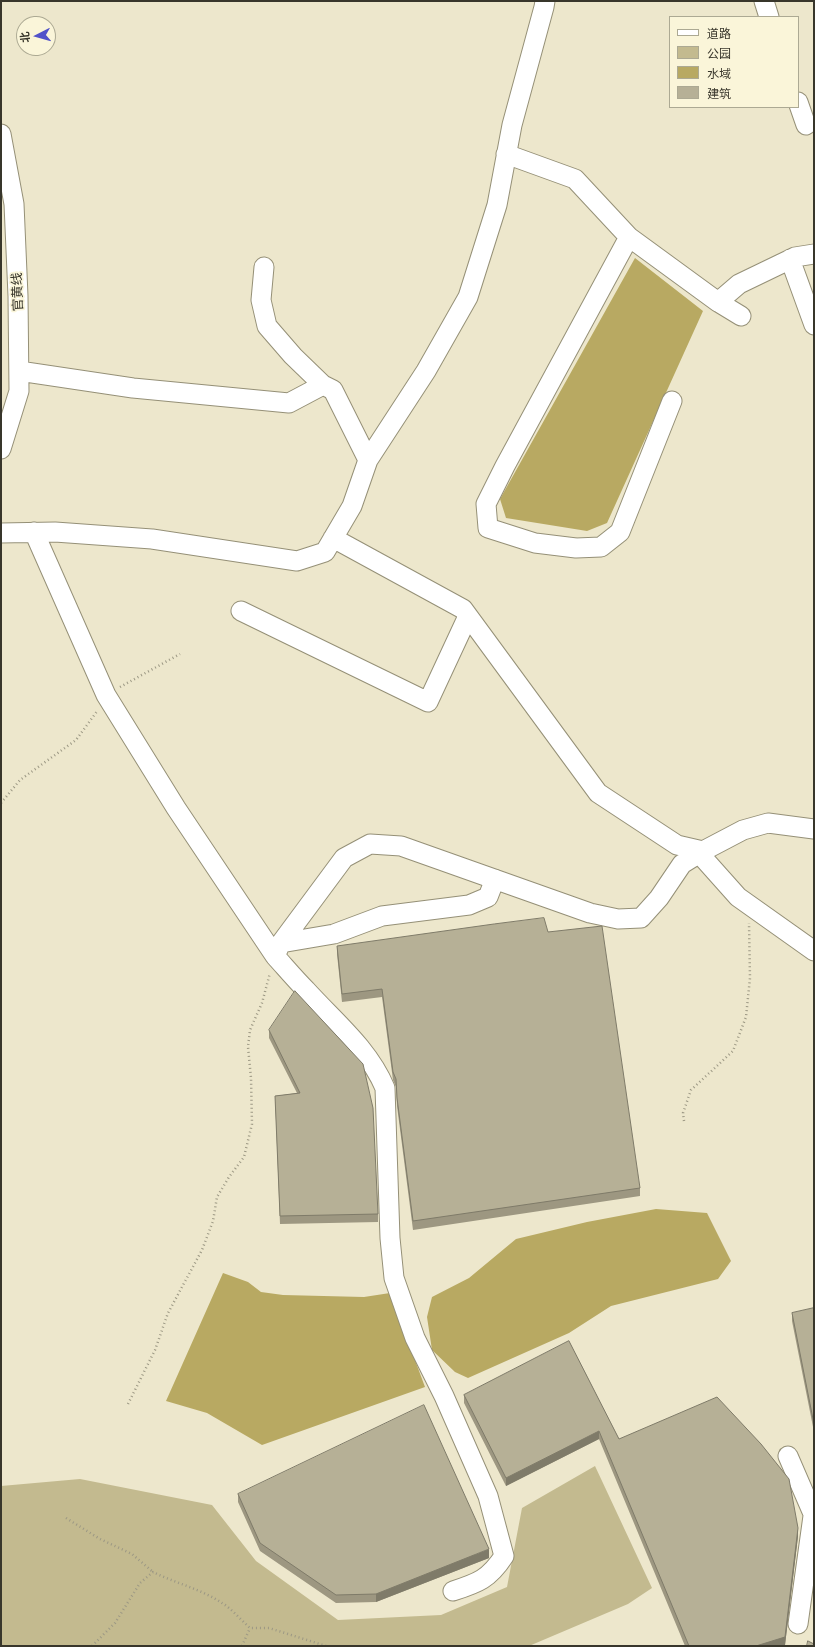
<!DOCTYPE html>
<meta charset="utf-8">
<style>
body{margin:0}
#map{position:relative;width:815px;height:1647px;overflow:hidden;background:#ede7cc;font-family:Cabin,"Noto Sans SC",sans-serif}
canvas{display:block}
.frame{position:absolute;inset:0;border:2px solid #38362b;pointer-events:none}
.legend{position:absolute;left:669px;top:16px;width:130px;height:92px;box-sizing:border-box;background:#faf5d9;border:1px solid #aca993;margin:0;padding:5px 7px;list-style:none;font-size:12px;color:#38362b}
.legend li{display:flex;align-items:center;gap:8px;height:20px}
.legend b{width:20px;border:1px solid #aca993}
.north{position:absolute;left:16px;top:16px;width:40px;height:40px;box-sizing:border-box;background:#faf5d9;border:1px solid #aca993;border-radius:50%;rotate:264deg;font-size:11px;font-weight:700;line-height:16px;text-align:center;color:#38362b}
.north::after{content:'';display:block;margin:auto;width:14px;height:18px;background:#5152c9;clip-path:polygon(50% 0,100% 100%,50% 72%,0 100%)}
</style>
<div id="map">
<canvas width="815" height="1647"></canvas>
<div class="frame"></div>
<ul class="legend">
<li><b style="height:5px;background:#fff"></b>道路</li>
<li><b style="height:11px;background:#c3ba8f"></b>公园</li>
<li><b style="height:11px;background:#b8a962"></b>水域</li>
<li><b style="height:11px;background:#b6b096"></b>建筑</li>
</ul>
<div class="north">北</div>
</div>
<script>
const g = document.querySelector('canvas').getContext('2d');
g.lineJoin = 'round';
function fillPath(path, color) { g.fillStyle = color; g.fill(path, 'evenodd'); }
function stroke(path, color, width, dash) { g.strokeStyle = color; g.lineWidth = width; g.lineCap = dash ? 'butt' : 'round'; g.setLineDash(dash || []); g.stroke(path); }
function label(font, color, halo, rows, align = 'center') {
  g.font = font + ' Cabin,"Noto Sans SC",sans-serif'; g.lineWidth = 3.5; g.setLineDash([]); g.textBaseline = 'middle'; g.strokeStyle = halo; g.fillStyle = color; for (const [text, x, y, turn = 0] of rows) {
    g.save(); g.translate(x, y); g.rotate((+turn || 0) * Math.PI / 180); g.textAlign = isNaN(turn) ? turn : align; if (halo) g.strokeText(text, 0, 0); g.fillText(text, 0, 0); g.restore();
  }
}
fillPath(new Path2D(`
 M595 1466 652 1588 628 1604 529 1646H1V1486L80 1479 212 1505 256 1561 338 1620 441 1615 507 1587 522 1508Z`), '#c3ba8f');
fillPath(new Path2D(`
 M635 258 703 311 607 523 587 531 506 518 500 499Z
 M656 1209 707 1213 731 1261 718 1279 611 1306 569 1333 468 1378 455 1372 432 1350 427 1317 432 1297 469 1278 516 1239 587 1222Z
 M223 1273 248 1282 261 1292 283 1295 364 1297 390 1293 425 1387 262 1445 207 1413 166 1401Z`), '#b8a962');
const minor = new Path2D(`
 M764 1 769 17
 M798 102 806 125
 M1 134 14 204 18 296 19 391 1 449
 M506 154 575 179 629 237 718 302 741 316
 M629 237 505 466 486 504 488 528 535 543 576 548 601 547 620 532 672 401
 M790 259 814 325
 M264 267 261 300 267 326 293 356 323 385
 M718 302 739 284 795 257 814 254
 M19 371 133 388 289 403 323 385 333 390 368 460
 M34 532 106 695 176 808 275 956 281 943 344 858 370 844 401 846 590 913 618 919 641 918 659 898 682 864 703 851 705 860 738 897 814 951
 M1 533 55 532 152 539 297 561 325 552 352 506 368 460 426 371 468 297 497 205 512 125 544 7 545 1
 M333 538 463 609 598 793 677 845 703 851 743 830 768 823 814 829
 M241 611 428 702 468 616
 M281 943 334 934 382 916 469 905 488 897 495 879
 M275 956C285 967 295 979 306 990 335 1022 368 1048 385 1088L390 1238 394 1278 415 1338 444 1396 488 1496 504 1556C489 1579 478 1583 453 1591
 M788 1456 814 1516
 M798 1624 813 1516`);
stroke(minor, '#959077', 21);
stroke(new Path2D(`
 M120 687 180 654
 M1 803 20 780 76 740 98 710
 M684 1121 683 1113 691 1090 733 1051 746 1017 750 978 749 923
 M128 1404 155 1350 168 1313 202 1250 213 1221 217 1197 229 1177 244 1157 252 1124 251 1078 248 1047 250 1030 262 1003 270 973
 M66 1518 100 1539 132 1554 153 1572
 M92 1646 115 1623 140 1583 153 1572C175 1583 201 1589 222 1603 232 1609 241 1620 250 1628H269L326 1646
 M242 1646 250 1628`), '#9c9884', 2.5, [1, 3]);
stroke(minor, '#fff', 19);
fillPath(new Path2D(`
 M548 932 640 1188V1196L413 1230 397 1106 396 1087 393 1080 382 997 342 1002 337 954V946Z
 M269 1030 378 1214V1222L280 1224 275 1096 297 1093 269 1038Z
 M814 1308V1432L792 1321V1313Z
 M569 1341 619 1439 798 1536 785 1645 782 1646H685L599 1439 506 1486 464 1403V1395Z
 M238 1494 489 1558 376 1602 336 1603 260 1551 238 1502Z`), '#9d9781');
fillPath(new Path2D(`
 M599 1431V1439L506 1486V1478Z
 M798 1528V1536L785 1645 782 1646H756Z
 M489 1549V1558L376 1602V1594Z`), '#7f7b69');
const building = new Path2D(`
 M544 918 548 932 602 926 640 1188 413 1221 397 1098 396 1079 393 1072 382 989 342 994 337 946 494 924Z
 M295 991 363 1064 373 1108 378 1214 280 1216 275 1096 300 1093 269 1030Z
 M814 1308V1424L792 1313Z
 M569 1341 619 1439 717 1397 761 1444 789 1479 798 1528 785 1637 756 1646H689L599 1431 506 1478 464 1395Z
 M424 1405 489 1549 376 1594 336 1595 260 1543 238 1494Z
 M808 1641 814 1644V1646H807Z`);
fillPath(building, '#b6b096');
stroke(building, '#7f7b69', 1);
label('13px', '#38362b', '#faf5d9', [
 ["官黄线",18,292,-92]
]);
</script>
